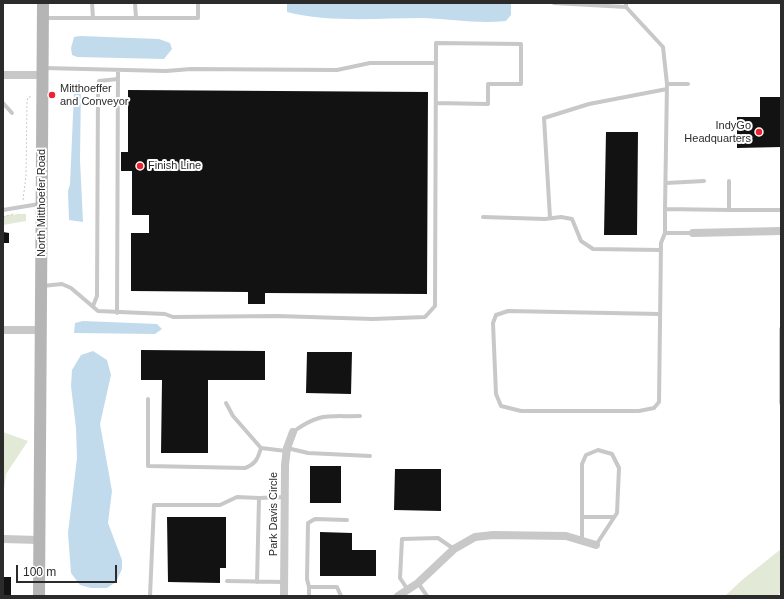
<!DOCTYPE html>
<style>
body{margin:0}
#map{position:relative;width:784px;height:599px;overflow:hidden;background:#fff;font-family:Helvetica,sans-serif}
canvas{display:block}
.frame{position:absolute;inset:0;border:4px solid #2b2b2b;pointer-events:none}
.scale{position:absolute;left:16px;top:565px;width:101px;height:18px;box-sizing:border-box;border:2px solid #2b2b2b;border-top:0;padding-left:5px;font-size:12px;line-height:14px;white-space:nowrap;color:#2b2b2b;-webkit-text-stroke:3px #fff;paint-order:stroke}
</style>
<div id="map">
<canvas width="784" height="599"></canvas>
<div class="frame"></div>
<div class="scale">100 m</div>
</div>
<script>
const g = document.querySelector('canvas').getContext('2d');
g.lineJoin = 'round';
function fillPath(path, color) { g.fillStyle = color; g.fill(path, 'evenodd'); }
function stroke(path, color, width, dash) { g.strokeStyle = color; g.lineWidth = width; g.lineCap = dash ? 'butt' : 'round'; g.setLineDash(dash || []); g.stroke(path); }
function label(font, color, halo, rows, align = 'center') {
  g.font = font + ' Helvetica,sans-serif'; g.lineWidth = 4; g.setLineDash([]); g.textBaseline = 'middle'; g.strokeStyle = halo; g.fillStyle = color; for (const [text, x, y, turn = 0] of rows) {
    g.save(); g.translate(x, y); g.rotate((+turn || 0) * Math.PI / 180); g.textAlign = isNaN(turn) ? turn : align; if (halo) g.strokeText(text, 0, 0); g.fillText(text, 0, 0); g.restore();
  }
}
fillPath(new Path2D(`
 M18 214H26V221L3 225V216Z
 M3 432 28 441 6 474 3 497Z
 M781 549V592L777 596H725L742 580Z`), '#e2ead7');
fillPath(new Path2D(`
 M287 3H511V15L506 21C478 24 451 19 424 18 380 18 329 23 287 12Z
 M80 36 159 39 170 43 172 49 164 59 77 57 72 55 71 48 74 37Z
 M79 80 81 85 80 160 83 222 69 220 68 191 70 184 74 92Z
 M83 321 157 324 162 329 155 334 74 333 75 323Z
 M93 351 107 360 111 375 100 424 112 491 108 523 122 560V569L116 582 107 588H91L80 585 71 573 68 533 77 458 76 428 71 386 72 370 81 355Z`), '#c2dbec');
fillPath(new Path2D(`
 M128 90 428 92 427 294 265 293V304H248V292L131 291V233H149V215H132V171H121V152H128Z
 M760 97H781V147L737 148V117H760Z
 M606 132H638L637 235H604Z
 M3 232 9 233V243H3Z
 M141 350 265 351V380H208V453H161L162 380H141Z
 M307 352H352L351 394 306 393Z
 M310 466H341V503H310Z
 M395 469H441V511L394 510Z
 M167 517H226V568H220V583L168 582Z
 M320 532 352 533V550H376V576H320Z
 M3 577H11V596H3Z`), '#121212');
stroke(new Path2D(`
 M23 200 26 176 27 102 28 97H32
 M3 217 14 214`), '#c8c8c8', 1, [2, 2]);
stroke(new Path2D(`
 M92 3 93 18
 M135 3 136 18
 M554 3 626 7V3
 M626 7 663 47 667 84
 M44 18H198V3
 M44 68 166 71 191 69 337 70 370 63H436
 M688 84H667L665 209 729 210
 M3 103 12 113
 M729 181V210H781
 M666 183 704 181
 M665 209V233H693
 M3 210 39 204
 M483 217 545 219 561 217 572 219 581 241 593 249 661 250
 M550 218 544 118 589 104 667 89
 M42 286 62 284 71 288 98 311 165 314 173 317 277 316 373 319 425 317 435 306 436 43 521 44V84H488V104L436 103
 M93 306 97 296 98 85 99 81 118 79
 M117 313 118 70
 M660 314 508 311 496 315 493 323 496 394 501 406 521 411H639L654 408 659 402 661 243 665 233
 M148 399V466L245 468C256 464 258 458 261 448L286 451
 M226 403 233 416 261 448
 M781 403V329
 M293 432C320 412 328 417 360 416
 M287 448 308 453 370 456
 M582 517H614
 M582 540V464L586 455 598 450 612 454 619 468 617 513 596 545
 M227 581 284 582
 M257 582 259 498 285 497
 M418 583 427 596
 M309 587 307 579 308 523 315 519 347 520
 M408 590 400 578 402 539 438 538 454 549
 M150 596 154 505H220L237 497 259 498
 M309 596V587H337L341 596`), '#c8c8c8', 4);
stroke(new Path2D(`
 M3 75H43
 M693 233 781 231
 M3 330H41
 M3 539 39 540
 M284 596 285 465 287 448 293 432
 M398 596 418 583 454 549 475 537 493 535 566 536 596 545`), '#c8c8c8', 8);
stroke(new Path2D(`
 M39 596 43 3`), '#b5b5b5', 12);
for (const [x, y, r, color] of [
 [52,95,4,"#ed2331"],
 [759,132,4,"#ed2331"],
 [140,166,4,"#ed2331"]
]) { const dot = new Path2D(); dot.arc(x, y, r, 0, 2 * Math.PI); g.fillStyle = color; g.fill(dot); stroke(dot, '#fff', 1.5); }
label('11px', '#2b2b2b', '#fff', [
 ["Mitthoeffer",60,89],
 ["and Conveyor",60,102],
 ["IndyGo",751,126,"right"],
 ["Headquarters",751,139,"right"],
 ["Finish Line",148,166]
], 'left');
label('11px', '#2b2b2b', '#fff', [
 ["North Mitthoefer Road",42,203,-90],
 ["Park Davis Circle",274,514,-90]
]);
</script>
